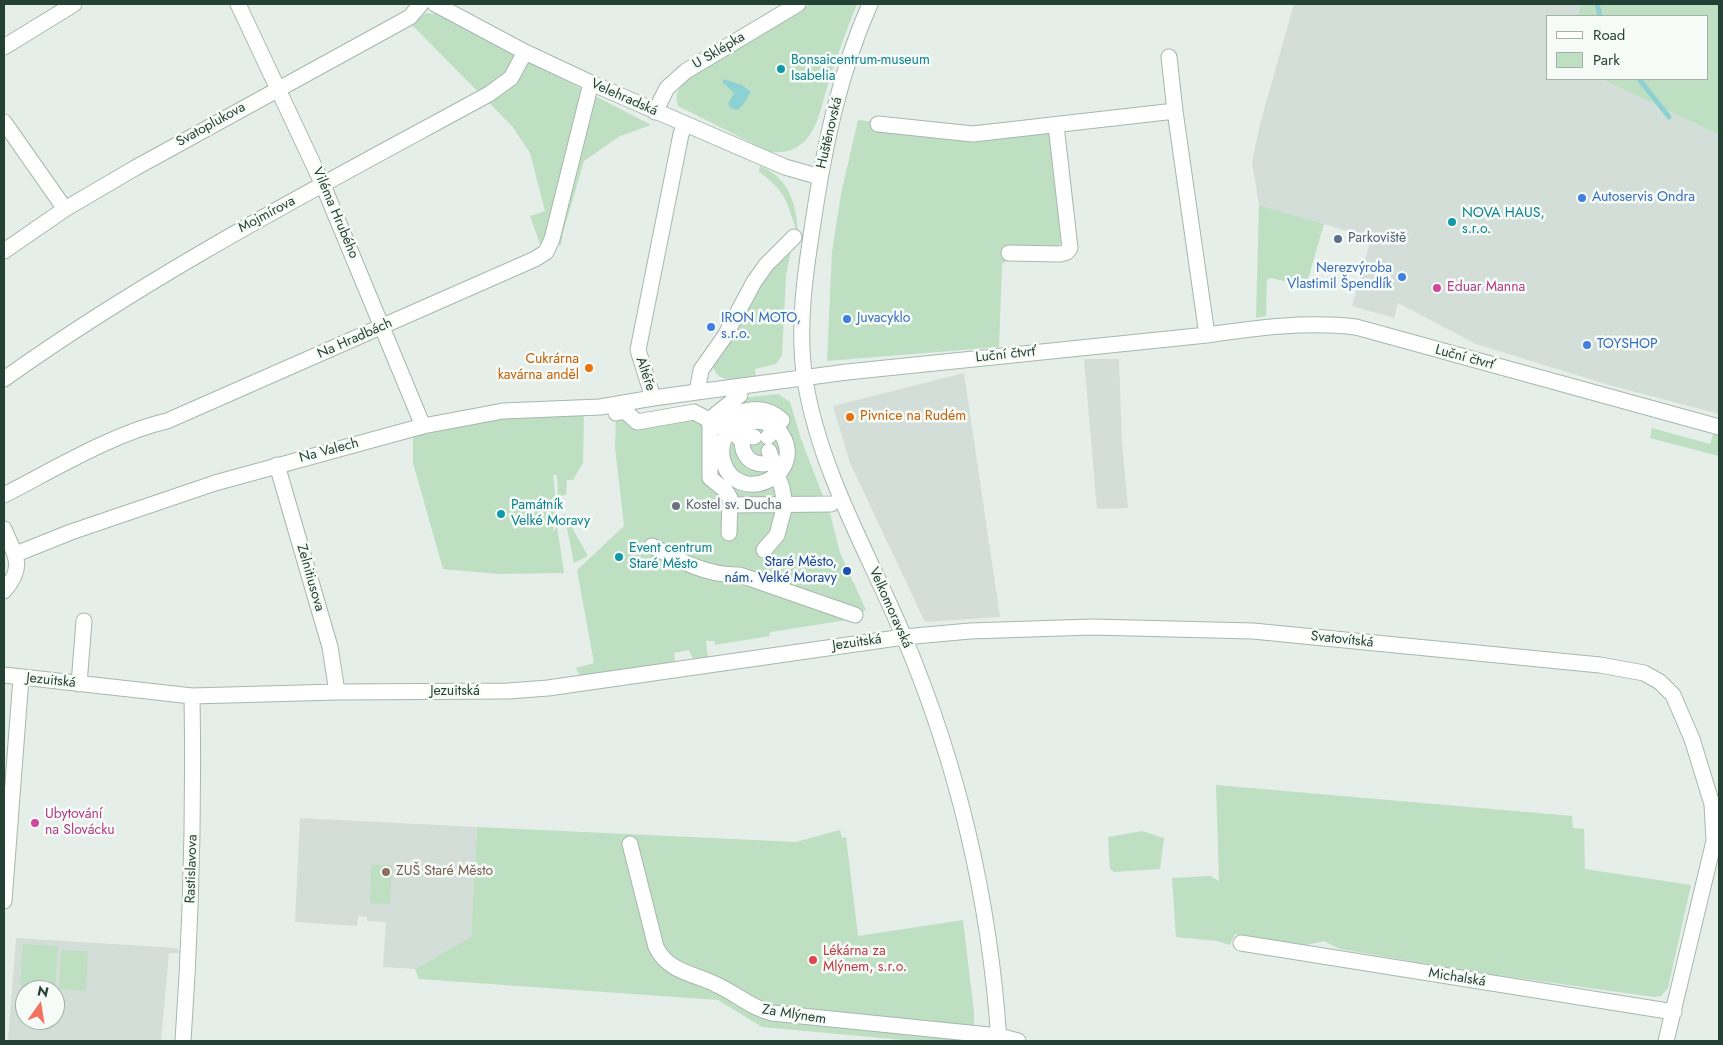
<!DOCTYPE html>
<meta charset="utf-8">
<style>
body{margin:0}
#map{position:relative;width:1723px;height:1045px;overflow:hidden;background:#e5eee9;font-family:Jost,sans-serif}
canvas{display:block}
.frame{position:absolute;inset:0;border:5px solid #244135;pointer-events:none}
.legend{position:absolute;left:1546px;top:15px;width:162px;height:65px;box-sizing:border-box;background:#f6fbf8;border:1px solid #a2b1aa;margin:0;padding:6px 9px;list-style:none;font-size:15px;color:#244135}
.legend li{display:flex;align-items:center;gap:10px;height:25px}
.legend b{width:25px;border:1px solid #a2b1aa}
.north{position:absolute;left:15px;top:980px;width:50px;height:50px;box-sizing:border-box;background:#f6fbf8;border:1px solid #a2b1aa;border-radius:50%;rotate:13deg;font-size:14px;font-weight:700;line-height:20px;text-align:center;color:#244135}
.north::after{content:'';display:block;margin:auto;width:18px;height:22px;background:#f27260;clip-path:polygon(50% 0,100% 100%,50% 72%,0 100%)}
</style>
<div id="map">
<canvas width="1723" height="1045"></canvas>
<div class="frame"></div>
<ul class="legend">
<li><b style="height:6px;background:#fff"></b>Road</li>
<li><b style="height:14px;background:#bfdfc3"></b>Park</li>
</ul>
<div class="north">N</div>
</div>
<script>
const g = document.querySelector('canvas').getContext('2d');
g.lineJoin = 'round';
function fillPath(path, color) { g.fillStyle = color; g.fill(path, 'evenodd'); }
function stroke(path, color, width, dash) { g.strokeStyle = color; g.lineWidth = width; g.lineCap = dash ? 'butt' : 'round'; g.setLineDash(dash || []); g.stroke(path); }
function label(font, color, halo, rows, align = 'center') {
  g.font = font + ' Jost,sans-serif'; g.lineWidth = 5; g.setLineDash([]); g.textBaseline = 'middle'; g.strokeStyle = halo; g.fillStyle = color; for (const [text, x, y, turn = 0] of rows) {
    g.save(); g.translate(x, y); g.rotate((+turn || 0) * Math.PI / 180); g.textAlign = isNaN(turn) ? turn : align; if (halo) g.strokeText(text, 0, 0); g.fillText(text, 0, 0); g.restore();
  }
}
fillPath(new Path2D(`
 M1294 4H1581L1578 16H1547V79H1602L1719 135V414L1609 385 1476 344 1398 303 1394 318 1352 306 1371 238 1259 205 1252 162 1260 124Z
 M1084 359H1119L1122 442 1128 508 1097 509Z
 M964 373 1000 617 925 622 850 463 833 406Z
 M300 818 477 827 471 937 415 969 383 967 386 922 367 921V917L358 916 357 926 295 922Z
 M16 938 177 948 181 953H169L161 1041H8ZM25 990H55V1020H25Z`), '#d4ded8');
fillPath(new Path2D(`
 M810 4H857C846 30 837 57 828 84 822 103 819 126 805 141 794 151 784 153 770 152L678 106C674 94 678 89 686 80Z
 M1581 4H1719V135L1602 79H1707V16H1578Z
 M426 13 437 14 651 125 620 136 584 161 563 233 561 245 540 244 530 216 545 211 530 153 512 126 411 24Z
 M858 120 955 131H1044L1049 135 1063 234 1062 242 1056 247 1009 259 1002 264 999 347 827 361 832 252 841 194Z
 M760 166C790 178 797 206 798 236 788 206 787 191 759 172Z
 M1259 205 1324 224 1306 286 1271 278 1267 280 1266 316 1256 318Z
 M792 247 786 275 782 355 776 364 755 369 756 376C742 378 717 386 713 366L771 268Z
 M778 394 790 402 801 439 831 517 840 553 866 610 847 620 771 632 769 633 770 636 714 645 715 641H706L708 658 693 659 689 650 674 653 675 660 672 664 585 676 579 674 576 668 594 663 577 570 624 526 615 447 616 414 638 423 711 413 721 400Z
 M584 414 583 463 573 480H567L566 495 558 496 557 475H553L556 504 553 532 557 526 564 573 499 574 443 569 413 463V437L474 423 520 417Z
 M1652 428 1710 444 1714 431 1719 433V456L1650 438Z
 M564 513 588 556 574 563 564 514Z
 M1216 785 1572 816 1573 828 1584 829 1585 869 1691 885 1668 988 1661 996 1654 997 1475 972 1340 949 1324 941 1306 945 1235 934 1230 945 1217 941 1176 937 1172 878 1210 876 1219 881Z
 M477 827 796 842 840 830 842 838 846 837 858 936 963 920 974 1012V1041H915L762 1027 718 1000 419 979 415 969 471 937Z
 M1142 831 1164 838 1160 869 1114 872 1110 869 1108 837Z
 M371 865H392L390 904 370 903Z
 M23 944 58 946 55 989 20 987Z
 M61 950 88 951 86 991 59 989Z`), '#bfdfc3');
fillPath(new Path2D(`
 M724 79 742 85 751 92 742 106 737 110 732 109 728 104 734 93 722 82Z`), '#8ed1d3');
stroke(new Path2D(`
 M1597 4 1600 16
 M1639 79 1669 117`), '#8ed1d3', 5);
const minor = new Path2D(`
 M238 4 323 185 423 426
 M435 4 525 52 591 83 785 167 820 177
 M870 4C839 74 824 148 813 223 805 274 797 328 805 380 820 472 868 552 904 637 958 765 990 903 999 1041
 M4 47 74 4
 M1169 57 1175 111
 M655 112 667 88 686 71 798 4
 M4 122 65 209
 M685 124 681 134 638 350 653 398 697 392 701 370 725 336 754 282 766 265 794 237
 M878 124 973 134 1175 111 1207 335
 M4 251 65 209 135 168 410 17 421 4
 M1009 253 1060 254 1067 252 1070 248 1056 125
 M4 379C157 270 324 184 489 94L511 78 525 52
 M697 392 847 372 1207 335C1255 328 1307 321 1356 327L1719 427
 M616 413 625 411 637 422 694 412 735 434C745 420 761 417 775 428
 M721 427C736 408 763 403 782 420L768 437
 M729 431C722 440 720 450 723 461 738 511 816 471 776 427
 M754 437 735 434 742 441C742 455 750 464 764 464
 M277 465 330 647 337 692
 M4 495C53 470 114 433 167 421L535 259 546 252 552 239 591 83
 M731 505 831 504
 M4 529C15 556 26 565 4 591
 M729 533 730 498 725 490 710 478V424L715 415 740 395
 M652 546C680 561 708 576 740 575L855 615
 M764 550 777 535 785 505 782 488 769 451
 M16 554 71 532 215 483 423 426 503 411 600 407 653 398
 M4 675 192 696 337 692 508 691 548 688 904 637 970 631 1092 627 1253 631 1600 665 1644 673 1660 682 1673 695 1692 739 1712 804 1714 841 1666 1041
 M79 684 84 621
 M630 844 656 947C669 973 694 973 717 985 737 994 751 1008 772 1013L999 1036 1018 1041
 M4 901 21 678
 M1241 943 1674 1012
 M183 1041C191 926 194 812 192 696`);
stroke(minor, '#a7b7af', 17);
stroke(minor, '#fff', 15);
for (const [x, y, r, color] of [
 [781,69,5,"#0f9aa8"],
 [1582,198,5,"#3f7fe0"],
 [1452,222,5,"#0f9aa8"],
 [1338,239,5,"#5c6f8a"],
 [1402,277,5,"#3f7fe0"],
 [1437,288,5,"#d1479c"],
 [847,319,5,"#3f7fe0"],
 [711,327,5,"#3f7fe0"],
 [1587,345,5,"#3f7fe0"],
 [589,368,5,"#e8710a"],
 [850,417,5,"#e8710a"],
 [676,506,5,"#6b7280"],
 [501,514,5,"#0f9aa8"],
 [619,557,5,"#0f9aa8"],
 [847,571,5,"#1a4fb4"],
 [35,823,5,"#d1479c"],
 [386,872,5,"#8d6e63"],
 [813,960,5,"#e0444e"]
]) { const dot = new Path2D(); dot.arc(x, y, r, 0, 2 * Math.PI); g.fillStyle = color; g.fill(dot); stroke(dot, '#f6fbf8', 2); }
label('14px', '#244135', '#f6fbf8', [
 ["U Sklépka",719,51,-31],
 ["Velehradská",624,98,24],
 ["Svatoplukova",211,125,-29],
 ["Huštěnovská",830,133,-77],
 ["Viléma Hrubého",335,213,67],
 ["Mojmírova",267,215,-28],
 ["Na Hradbách",355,339,-24],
 ["Luční čtvrť",1006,355,-6],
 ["Luční čtvrť",1465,358,15],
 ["Altéře",645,374,71],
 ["Na Valech",329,451,-15],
 ["Zelnitiusova",310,578,74],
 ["Velkomoravská",890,608,66],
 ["Svatovítská",1342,640,6],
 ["Jezuitská",857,643,-8],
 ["Jezuitská",51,681,6],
 ["Jezuitská",455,692],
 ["Rastislavova",192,869,-88],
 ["Michalská",1457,978,9],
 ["Za Mlýnem",794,1015,9]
]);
label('14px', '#0d838f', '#f6fbf8', [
 ["Bonsaicentrum-museum",791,61],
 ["Isabelia",791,77],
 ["NOVA HAUS,",1462,214],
 ["s.r.o.",1462,230],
 ["Památník",511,506],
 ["Velké Moravy",511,522],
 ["Event centrum",629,549],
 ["Staré Město",629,565]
], 'left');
label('14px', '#366cbe', '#f6fbf8', [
 ["Autoservis Ondra",1592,198],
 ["Nerezvýroba",1392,269,"right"],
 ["Vlastimil Špendlík",1392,285,"right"],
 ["IRON MOTO,",721,319],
 ["s.r.o.",721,335],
 ["Juvacyklo",857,319],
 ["TOYSHOP",1597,345]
], 'left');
label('14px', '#4e5e75', '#f6fbf8', [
 ["Parkoviště",1348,239]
], 'left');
label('14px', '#b23c85', '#f6fbf8', [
 ["Eduar Manna",1447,288],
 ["Ubytování",45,815],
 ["na Slovácku",45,831]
], 'left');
label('14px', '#c56008', '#f6fbf8', [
 ["Cukrárna",579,360],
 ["kavárna anděl",579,376],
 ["Pivnice na Rudém",860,417,"left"]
], 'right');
label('14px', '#5b616d', '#f6fbf8', [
 ["Kostel sv. Ducha",686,506]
], 'left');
label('14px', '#164399', '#f6fbf8', [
 ["Staré Město,",837,563],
 ["nám. Velké Moravy",837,579]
], 'right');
label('14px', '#785e54', '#f6fbf8', [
 ["ZUŠ Staré Město",396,872]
], 'left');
label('14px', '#be3a42', '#f6fbf8', [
 ["Lékárna za",823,952],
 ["Mlýnem, s.r.o.",823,968]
], 'left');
</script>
